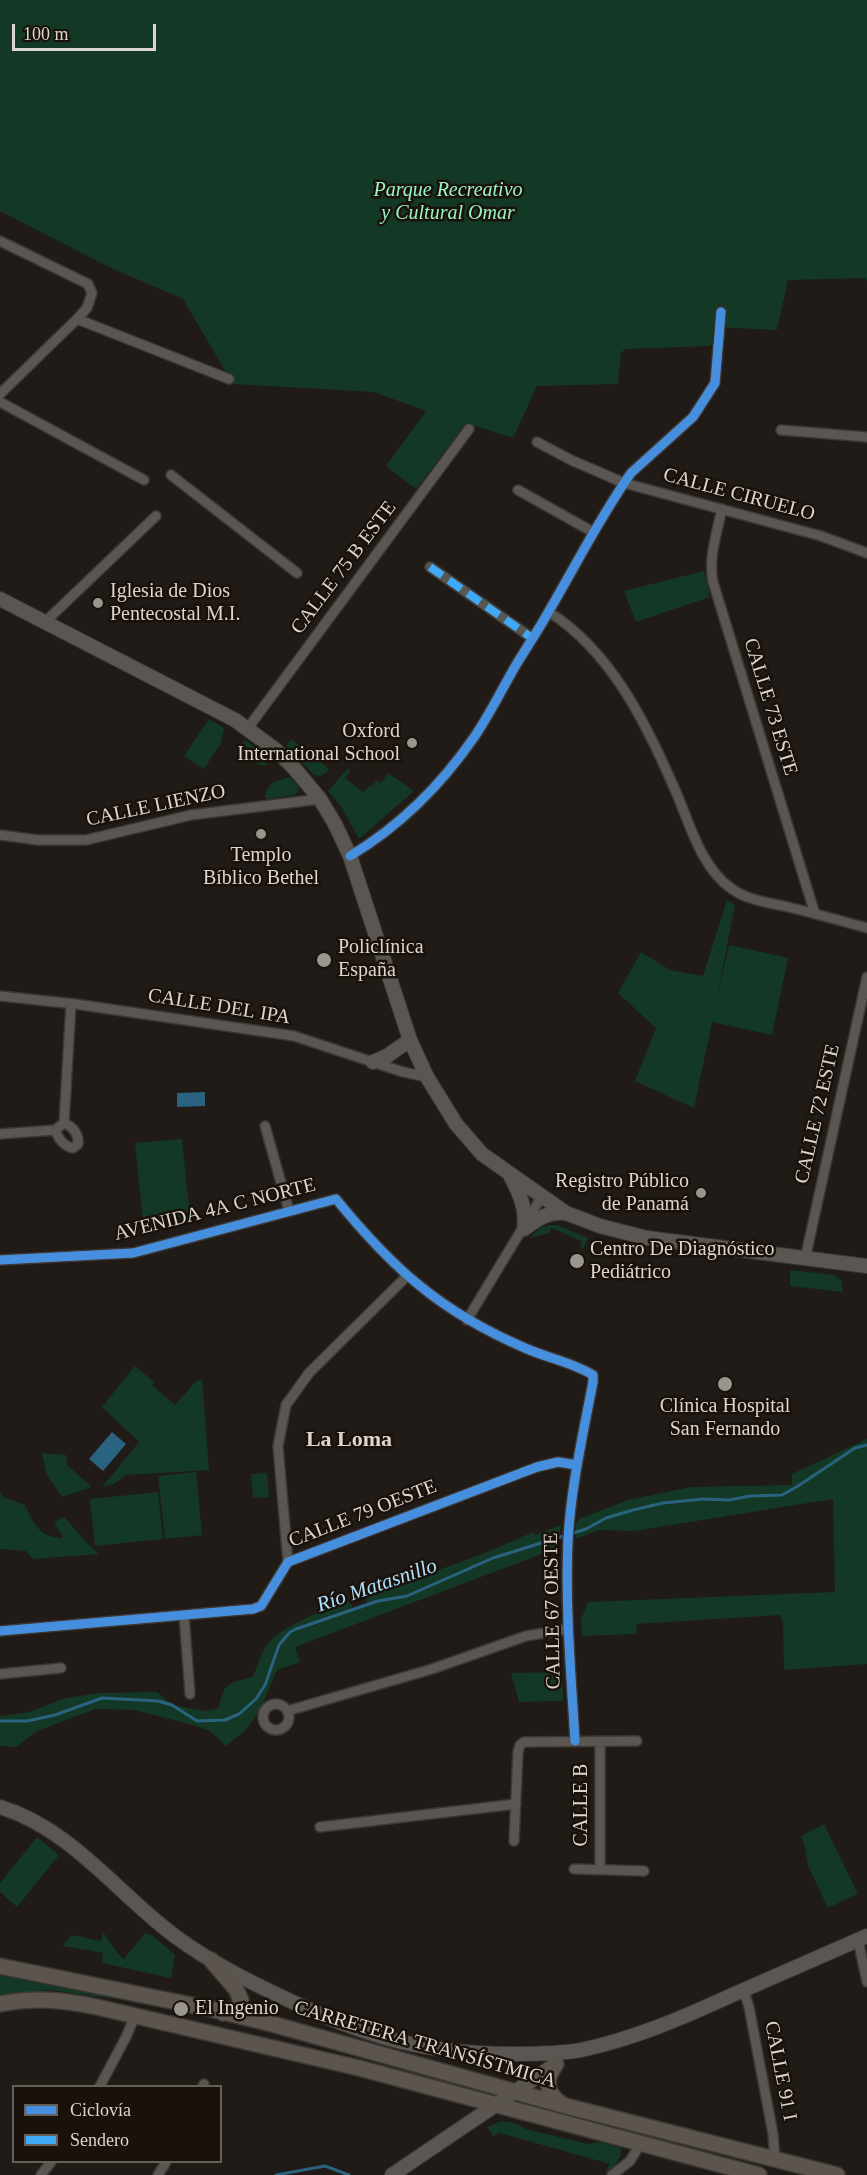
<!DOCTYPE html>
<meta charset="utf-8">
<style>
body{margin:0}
#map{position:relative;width:867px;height:2175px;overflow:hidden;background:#201b16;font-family:"Times New Roman",serif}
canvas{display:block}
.legend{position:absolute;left:12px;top:2085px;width:210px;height:78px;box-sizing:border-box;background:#19110a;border:2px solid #676059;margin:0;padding:8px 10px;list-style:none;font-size:18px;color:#dcd6d0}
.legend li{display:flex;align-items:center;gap:12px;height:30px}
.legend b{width:30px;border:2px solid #676059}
.scale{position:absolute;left:12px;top:24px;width:144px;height:27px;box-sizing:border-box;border:3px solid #dcd6d0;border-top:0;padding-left:8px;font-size:18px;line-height:21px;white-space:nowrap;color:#dcd6d0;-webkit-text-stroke:4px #19110a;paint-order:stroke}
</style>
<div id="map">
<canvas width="867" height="2175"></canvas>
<ul class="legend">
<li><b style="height:8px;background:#468fdf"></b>Ciclovía</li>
<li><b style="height:8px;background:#3fa9f5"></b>Sendero</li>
</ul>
<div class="scale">100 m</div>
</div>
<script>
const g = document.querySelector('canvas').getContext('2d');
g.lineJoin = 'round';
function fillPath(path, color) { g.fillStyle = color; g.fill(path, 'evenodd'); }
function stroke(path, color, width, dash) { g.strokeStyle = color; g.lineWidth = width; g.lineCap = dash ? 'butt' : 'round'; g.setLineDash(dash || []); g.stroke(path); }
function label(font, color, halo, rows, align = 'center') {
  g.font = font + ' "Times New Roman",serif'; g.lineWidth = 5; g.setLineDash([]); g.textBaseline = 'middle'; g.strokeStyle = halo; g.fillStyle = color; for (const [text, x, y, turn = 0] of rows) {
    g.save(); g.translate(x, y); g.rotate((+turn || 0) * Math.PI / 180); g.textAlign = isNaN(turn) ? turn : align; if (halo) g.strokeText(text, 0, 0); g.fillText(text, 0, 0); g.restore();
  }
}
fillPath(new Path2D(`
 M0 0H867V281L865 278 788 280 777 330 714 327 711 346 625 349 621 353 618 384 537 386 513 438 466 423 416 489 386 466 426 411 374 392 233 384 183 299 111 268 0 211Z
 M704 571 710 597 636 622 624 591Z
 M209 719 224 728 221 743 204 769 184 756Z
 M291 739 329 769C325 775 321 777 314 775L286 746Z
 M245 740 270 759 266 765C254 767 245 756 239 746Z
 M348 768 350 771 345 778 363 792 369 786 371 787 377 780 381 783 388 773 414 791 359 839 342 808 328 791Z
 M290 777 299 787 298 792 294 795 266 799 265 797C269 780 275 782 290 777Z
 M727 900 735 905 717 997 729 945 788 958 772 1035 712 1022 694 1108 635 1081 656 1028 618 993 641 952 670 970 703 976Z
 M182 1139 190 1217 143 1222 135 1143Z
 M549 1225H557L588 1238 583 1249 580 1247 582 1241 551 1228 549 1233 530 1238 539 1228Z
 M790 1270 834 1275 842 1281 843 1292 790 1286Z
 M135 1366 154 1382 152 1385 175 1405 196 1381 202 1379 209 1470 126 1475 114 1484 103 1486 139 1442 102 1407Z
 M867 1439V1664L784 1670 783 1623 780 1615 637 1624 636 1634 582 1636 581 1620 588 1602 835 1592 833 1499 634 1531 599 1530 578 1538 576 1537V1523L579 1519 628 1500 691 1487 792 1485V1474Z
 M42 1453 66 1455 67 1465 92 1487 62 1497 46 1473Z
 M196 1472 202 1535 165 1539 158 1476Z
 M267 1473 269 1497 253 1498 251 1474Z
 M0 1492 3 1497 25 1505C34 1524 40 1538 63 1538L54 1522 64 1517C76 1530 86 1543 99 1554L33 1559 26 1551 0 1549Z
 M158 1492 163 1539 95 1546 90 1499Z
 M561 1525 558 1548 295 1647 300 1662 277 1670 260 1710 246 1730 226 1746 210 1731 193 1725 134 1710 96 1709 37 1731 16 1747 0 1746V1716L29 1712 66 1698 101 1693 157 1692 166 1700 177 1706 205 1711 219 1708C224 1681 228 1684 253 1677 257 1667 260 1655 266 1646 283 1624 323 1611 349 1601L353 1608 367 1602 365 1597 485 1553 533 1532 535 1535Z
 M562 1672 563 1701 519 1702 511 1673Z
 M824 1824 858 1894 828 1908 808 1866 805 1847 801 1836Z
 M37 1837 59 1855 17 1907 0 1892V1883Z
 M103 1932 118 1954 124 1959 145 1933 152 1935 175 1955 171 1978 102 1963 103 1953 63 1946 71 1935 101 1941Z
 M0 1975 116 1999 50 1990 0 1995Z
 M502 2121 515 2123 526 2129 588 2144 599 2142 621 2148C622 2159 616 2165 607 2171L606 2170 610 2164 500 2133 493 2136 487 2127Z`), '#133826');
fillPath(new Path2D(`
 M205 1092V1106L177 1107V1093Z
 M112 1432 126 1444 103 1471 89 1459Z`), '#2a637f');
stroke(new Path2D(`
 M0 1721H27L55 1715 102 1698 158 1701 172 1705 197 1721 225 1720 239 1714 256 1699 265 1685 279 1645 290 1632 296 1629 378 1601 407 1596 493 1558 586 1529 606 1518 633 1510 663 1503 703 1499 729 1500 750 1496 782 1495 798 1486 855 1448 867 1445
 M276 2175 325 2166 349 2175`), '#2a637f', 3);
const street = new Path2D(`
 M0 241 88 284 92 293 87 308 77 319 0 394
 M77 319 229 379
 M0 402 144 480
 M781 430 867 437
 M537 442 571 460 624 483 821 536 867 553
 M171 475 297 573
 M518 490 593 532
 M722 509C717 532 708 559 713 582L815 914
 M430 567 532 638
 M549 612C612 652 647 725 676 792 690 824 701 868 732 889 749 901 772 903 792 908 817 914 842 921 867 928
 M45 622 156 516
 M248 728 469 429
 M0 835 38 840H86L191 815 320 799
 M350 856C400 826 442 784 475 736 490 714 502 689 516 665 527 647 539 629 549 611 576 565 600 517 631 473L693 417 715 383 721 312
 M0 996 75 1004 294 1036 403 1072 427 1077
 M265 1126 289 1211
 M55 1130C59 1139 63 1146 73 1148L78 1144C79 1134 73 1127 64 1123
 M0 1134 55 1130 64 1123 71 1004
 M805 1259 867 977
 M0 1260 133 1253 336 1199C393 1269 441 1312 525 1348 547 1358 572 1362 593 1375V1382C583 1434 571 1487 568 1540 565 1607 571 1674 575 1741
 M467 1320 542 1196
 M288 1562 278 1446 286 1405 309 1373 407 1276
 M184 1615 190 1694
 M0 1631 253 1609 261 1606 288 1562 537 1467 558 1462 577 1465
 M0 1674 61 1668
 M263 1717a13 13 0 1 1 26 0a13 13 0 1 1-26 0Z
 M287 1711 432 1669 526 1636 568 1629
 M320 1827 516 1804
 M514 1841 518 1752 520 1745 524 1742 637 1741
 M574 1869 644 1871
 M600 1869V1741
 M858 1940 867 1982
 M744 1991 749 2007 773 2134 775 2159
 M100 2086 126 2037 135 2016
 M203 2086 204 2084
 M41 2175 51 2162
 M158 2175 166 2162
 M612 2175 630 2161 641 2143`);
const secondary = new Path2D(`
 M0 599 235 720 276 750 294 768 320 799 335 824 350 856 410 1040 427 1077 456 1124 482 1154 566 1213 600 1226 647 1238 867 1266
 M373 1062 387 1056 410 1040
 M511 1177C520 1194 527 1210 524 1229
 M524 1229C537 1219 549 1211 566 1213
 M0 1807C76 1830 124 1903 189 1946 218 1966 250 1982 282 1997 363 2036 423 2054 513 2054 535 2054 559 2054 581 2050 633 2039 682 2018 730 1996 776 1976 821 1956 867 1936
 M392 2175 556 2064`);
const primary = new Path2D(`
 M211 1960 236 1989 241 2000 238 2007 223 2013
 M0 1966 211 2009 272 2024 566 2106 837 2175
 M0 2004C33 1997 64 2000 97 2007L359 2068 759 2175
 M556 2064C544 2080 546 2094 563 2105`);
stroke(street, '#3b3734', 12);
stroke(secondary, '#3b3734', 16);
stroke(primary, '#3b3734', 18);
stroke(street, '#5a5652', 9);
stroke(secondary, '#5a5652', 14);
stroke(primary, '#5c554e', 15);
stroke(new Path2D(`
 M430 567 532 638`), '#3fa9f5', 8, [15, 8]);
stroke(new Path2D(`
 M350 856C400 826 442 784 475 736 490 714 502 689 516 665 527 647 539 629 549 611 576 565 600 517 631 473L693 417 715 383 721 312
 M0 1260 133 1253 336 1199C393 1269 441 1312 525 1348 547 1358 572 1362 593 1375V1382C583 1434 571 1487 568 1540 565 1607 571 1674 575 1741
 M0 1631 253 1609 261 1606 288 1562 537 1467 558 1462 577 1465`), '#468fdf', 9);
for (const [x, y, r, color] of [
 [98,603,6,"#9a958f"],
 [412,743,6,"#9a958f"],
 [261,834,6,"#9a958f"],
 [324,960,8,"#9a958f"],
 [701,1193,6,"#9a958f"],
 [577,1261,8,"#9a958f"],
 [725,1384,8,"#9a958f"],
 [181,2009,8,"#9a958f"]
]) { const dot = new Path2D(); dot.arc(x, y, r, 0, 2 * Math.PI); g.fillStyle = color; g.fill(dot); stroke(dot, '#19110a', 2); }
label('italic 20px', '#99f5c5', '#19110a', [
 ["Parque Recreativo",448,191],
 ["y Cultural Omar",448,214]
]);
label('20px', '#dcd6d0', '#19110a', [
 ["CALLE CIRUELO",739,495,15],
 ["CALLE 75 B ESTE",344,568,-53],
 ["CALLE 73 ESTE",770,707,73],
 ["CALLE LIENZO",156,806,-12],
 ["CALLE DEL IPA",219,1007,9],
 ["CALLE 72 ESTE",818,1114,-77],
 ["AVENIDA 4A C NORTE",215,1210,-14],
 ["CALLE 79 OESTE",363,1514,-21],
 ["CALLE 67 OESTE",553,1611,-91],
 ["CALLE B",582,1805,-90],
 ["CARRETERA TRANSÍSTMICA",425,2045,16],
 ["CALLE 91 I",780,2071,79]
]);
label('20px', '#dcd6d0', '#19110a', [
 ["Iglesia de Dios",110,592],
 ["Pentecostal M.I.",110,615],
 ["Oxford",400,732,"right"],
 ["International School",400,755,"right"],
 ["Templo",261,856,"center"],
 ["Bíblico Bethel",261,879,"center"],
 ["Policlínica",338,948],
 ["España",338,971],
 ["Registro Público",689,1182,"right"],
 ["de Panamá",689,1205,"right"],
 ["Centro De Diagnóstico",590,1250],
 ["Pediátrico",590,1273],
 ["Clínica Hospital",725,1407,"center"],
 ["San Fernando",725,1430,"center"],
 ["El Ingenio",195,2009]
], 'left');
label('italic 21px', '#aee2ff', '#19110a', [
 ["Río Matasnillo",377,1586,-19]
]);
label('bold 22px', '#dcd6d0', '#19110a', [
 ["La Loma",349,1440]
]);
</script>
